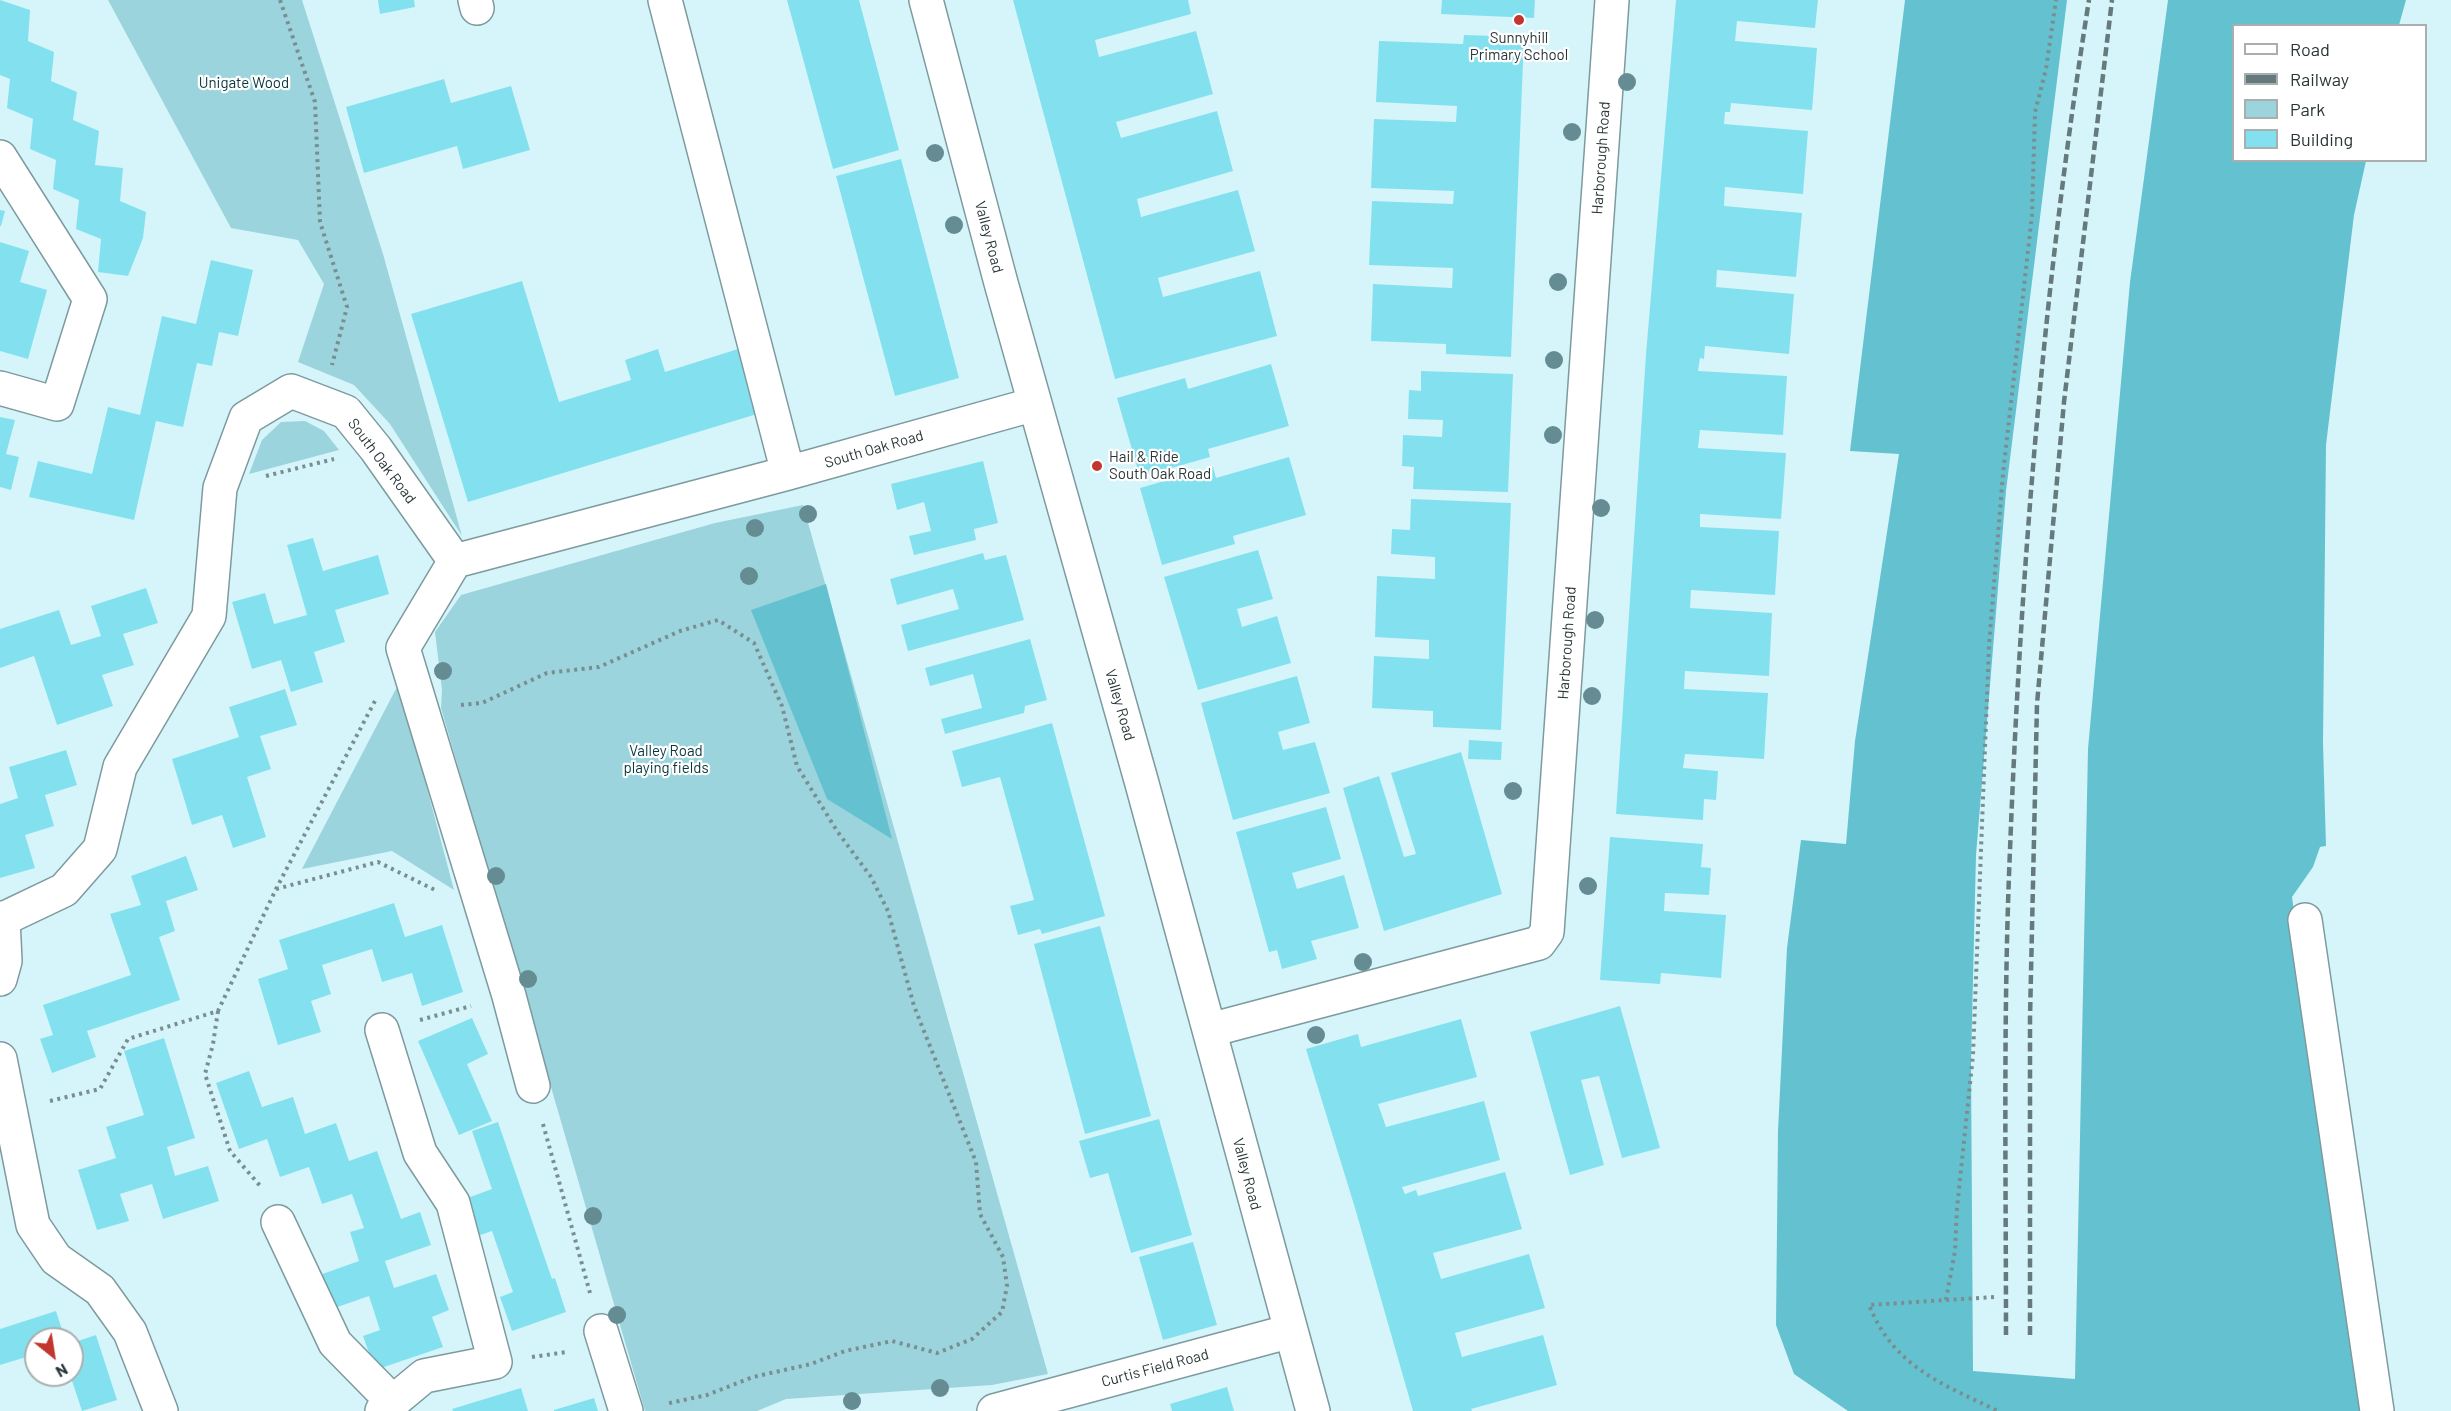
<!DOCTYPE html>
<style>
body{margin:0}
#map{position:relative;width:2451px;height:1411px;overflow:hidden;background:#d6f5fa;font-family:Barlow,sans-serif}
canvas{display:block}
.legend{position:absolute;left:2232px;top:24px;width:195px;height:138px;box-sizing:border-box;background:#fff;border:2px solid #a9afaf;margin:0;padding:8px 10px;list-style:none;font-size:18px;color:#293637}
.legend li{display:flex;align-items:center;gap:12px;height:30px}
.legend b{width:30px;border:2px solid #a9afaf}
.north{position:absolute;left:24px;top:1327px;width:60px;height:60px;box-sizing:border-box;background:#fff;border:2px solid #a9afaf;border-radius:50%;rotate:150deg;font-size:16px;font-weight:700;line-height:24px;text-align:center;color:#293637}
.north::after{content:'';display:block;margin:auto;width:21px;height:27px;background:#c3352f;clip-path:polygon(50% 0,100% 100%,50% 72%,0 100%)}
</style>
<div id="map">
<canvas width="2451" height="1411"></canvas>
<ul class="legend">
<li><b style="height:8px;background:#fff"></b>Road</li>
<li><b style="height:8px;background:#66797c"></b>Railway</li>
<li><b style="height:16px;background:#9bd4dc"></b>Park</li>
<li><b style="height:16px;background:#83e1ef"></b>Building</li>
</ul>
<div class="north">N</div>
</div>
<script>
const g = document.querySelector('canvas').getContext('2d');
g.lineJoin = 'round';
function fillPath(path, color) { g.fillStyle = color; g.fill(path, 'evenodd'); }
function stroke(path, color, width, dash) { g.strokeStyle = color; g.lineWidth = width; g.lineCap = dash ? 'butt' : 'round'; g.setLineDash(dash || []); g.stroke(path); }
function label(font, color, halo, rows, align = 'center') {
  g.font = font + ' Barlow,sans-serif'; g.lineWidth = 4.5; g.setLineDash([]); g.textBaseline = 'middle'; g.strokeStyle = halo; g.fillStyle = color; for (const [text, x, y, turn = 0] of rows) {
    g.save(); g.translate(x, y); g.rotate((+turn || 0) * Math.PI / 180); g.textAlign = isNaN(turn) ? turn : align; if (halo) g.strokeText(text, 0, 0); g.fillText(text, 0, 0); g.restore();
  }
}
fillPath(new Path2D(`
 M108 0H302L383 254 462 536 390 424 354 385 298 362 324 284 298 240 231 228Z
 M305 421 324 431 339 450 249 474 262 440 281 422Z
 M803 505 1048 1374 992 1385 786 1399 757 1411H645L441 708 442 690 435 632 461 595 715 523Z
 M399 683 454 890 392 851 302 869Z`), '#9bd4dc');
fillPath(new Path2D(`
 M1905 0H2067L2006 491 1976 855 1971 1063 1973 1371 2075 1379 2088 749 2130 282 2168 0H2406L2399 25 2234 26V160L2366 161 2354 215 2326 445 2323 743 2326 846 2320 847 2313 867 2292 897 2363 1411H1848L1794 1374 1776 1325 1778 1131 1787 948 1801 840 1846 844 1855 741 1899 454 1850 451Z
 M826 584 892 839 827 799 751 610Z`), '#64c2d0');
fillPath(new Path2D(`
 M0 0 30 10 28 41 54 52 51 81 77 92 73 120 99 131 95 165 123 168 120 201 146 212 143 238 128 276 98 272 101 239 76 229 79 200 53 189 56 160 30 149 33 119 7 108 10 79 0 75Z
 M378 0H414L415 7 380 14Z
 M787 0H859L899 150 833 169Z
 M1013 0H1188L1191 14 1095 40 1099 57 1196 31 1213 94 1116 122 1121 138 1217 111 1233 171 1137 199 1141 217 1238 190 1255 251 1158 278 1163 297 1260 271 1277 336 1115 379Z
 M1442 0H1535L1534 18 1441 14Z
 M1676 0H1818L1815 28 1737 21 1735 41 1817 48 1812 110 1731 103 1730 112H1725L1724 124 1808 131 1803 194 1725 187 1724 206 1802 213 1796 277 1717 270 1716 287 1794 294 1789 354 1705 346 1704 359 1700 358 1698 371 1787 376 1783 435 1700 430 1698 448 1786 453 1781 519 1700 514V527L1779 531 1775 595 1691 590 1690 608 1772 613 1769 676 1685 671 1684 689 1768 693 1764 759 1685 754 1683 768 1718 771 1716 800 1704 799 1703 820 1616 814 1646 354Z
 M1464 35 1524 37 1511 357 1446 354V344L1371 341 1373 284 1452 288 1453 268 1369 265 1372 201 1453 204 1454 191 1371 188 1374 119 1456 122 1457 106 1376 102 1379 41 1463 44Z
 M444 79 451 103 511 86 530 150 463 169 457 146 364 173 346 107Z
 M901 159 959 378 895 396 836 176Z
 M0 210 5 211 1 226H0Z
 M0 242 29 251 20 282 47 290 28 359 0 351Z
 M211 260 253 270 238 336 219 332 212 366 197 363 183 427 156 421 134 520 29 497 38 461 92 474 108 407 140 415 162 316 196 324Z
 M522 281 559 402 631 380 625 360 658 349 665 372 738 349 757 414 468 502 411 314Z
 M1271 364 1289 426 1208 449 1210 457 1140 477 1117 398 1185 378 1188 389Z
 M1421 371 1513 374 1508 492 1413 489 1414 467 1402 466 1403 435 1442 437 1443 420 1408 419 1409 390 1421 391Z
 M0 417 15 420 6 454 19 457 11 490 0 487Z
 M1289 457 1306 515 1233 536 1235 544 1162 565 1140 488 1213 467 1216 478Z
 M983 461 998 523 974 529 976 540 914 555 909 536 931 531 924 502 897 510 891 484Z
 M1411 499 1511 503 1501 730 1433 727V711L1372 708 1374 656 1429 659V640L1375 637 1377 576 1435 579V557L1391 554 1392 529 1410 530Z
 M313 538 323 571 378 555 389 594 335 610 345 642 314 652 323 682 291 692 281 660 252 669 232 602 265 593 274 624 307 615 287 545Z
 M1258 550 1273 599 1237 609 1242 627 1277 616 1291 663 1198 690 1164 577Z
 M983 553 985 560 1006 555 1024 620 908 651 901 625 959 609 953 589 897 605 890 579Z
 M146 588 158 623 123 634 134 665 102 675 113 706 57 725 34 656 0 668V629L59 610 71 645 101 636 91 606Z
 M1030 639 1047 700 1025 706 1024 713 945 734 941 719 982 708 973 674 930 686 925 668Z
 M1297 676 1310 723 1278 732 1283 750 1315 742 1330 793 1233 820 1201 703Z
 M285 689 297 725 260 736 271 769 247 777 266 837 233 848 222 815 192 825 172 759 239 737 229 707Z
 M1052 723 1105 916 1042 934 1040 929 1018 935 1010 906 1034 900 1000 777 962 787 952 751Z
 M1469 740 1502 742 1501 760 1468 759Z
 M66 750 77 785 45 795 54 826 25 835 35 868 0 878V804L18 798 9 767Z
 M1461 752 1502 894 1384 931 1343 788 1379 776 1404 857 1416 854 1391 773Z
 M1326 807 1341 859 1292 873 1297 889 1344 875 1359 928 1311 941 1317 959 1282 969 1277 950 1269 952 1236 832Z
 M1610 837 1703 844 1701 867 1711 868 1709 895 1665 893 1664 911 1726 915 1721 978 1661 973 1660 984 1600 980Z
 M186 856 198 890 166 901 175 931 159 937 180 1000 87 1031 96 1057 52 1073 40 1039 53 1035 43 1005 131 975 110 914 141 905 131 876Z
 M394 903 405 937 442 925 463 992 422 1006 412 973 382 982 372 949 322 965 331 994 311 1001 321 1032 278 1045 258 979 288 969 279 940Z
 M1100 926 1151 1116 1085 1134 1034 944Z
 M1620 1006 1660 1148 1622 1158 1599 1076 1581 1080 1604 1165 1570 1175 1530 1032Z
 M472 1018 488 1054 467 1064 492 1121 459 1135 418 1041Z
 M1461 1019 1477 1077 1378 1104 1386 1127 1484 1101 1500 1160 1402 1187 1405 1194 1416 1190 1418 1196 1505 1172 1522 1229 1433 1253 1441 1279 1529 1254 1545 1308 1455 1333 1462 1357 1543 1335 1557 1385 1471 1409 1472 1411H1413L1355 1208 1306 1049 1358 1034 1361 1047Z
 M164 1038 195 1138 167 1147 175 1176 208 1166 219 1201 163 1219 152 1184 120 1194 129 1221 97 1230 78 1170 116 1158 106 1127 144 1115 124 1051Z
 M249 1071 262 1107 293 1097 305 1134 336 1123 349 1161 377 1151 401 1219 420 1212 431 1245 385 1261 394 1288 436 1274 449 1310 432 1317 443 1347 375 1370 363 1336 380 1330 369 1296 326 1311 314 1277 359 1261 350 1232 364 1228 352 1194 322 1204 309 1167 280 1177 267 1139 239 1149 216 1083Z
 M1159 1119 1192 1235 1131 1253 1108 1173 1090 1178 1079 1141Z
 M498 1122 552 1279 555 1278 566 1312 512 1331 500 1297 513 1292 492 1231 475 1237 462 1200 492 1189 472 1131Z
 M1193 1242 1217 1325 1163 1340 1139 1257Z
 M56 1311 65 1339H36V1354L0 1365V1329Z
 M96 1335 117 1400 82 1411 70 1375H72V1343Z
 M42 1375H64V1376L45 1381Z
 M1227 1387 1234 1411H1172L1170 1404Z
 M521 1388 528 1411H453L452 1409Z
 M594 1398 598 1411H554V1410Z`), '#83e1ef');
const minor = new Path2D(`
 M475 0 477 8
 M665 0 788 473
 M926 0 1001 283 1141 780 1313 1411
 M0 157 90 299 57 404 0 388
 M455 561 403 648 509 996 533 1086
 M0 918 3 919 64 890 100 849 120 767 209 616 220 488 246 418 291 391 346 412 376 449 455 561 788 473 1035 404
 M2305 920 2377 1411
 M0 979 5 961 3 919
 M382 1030 420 1153 453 1203 495 1362 424 1376 382 1411
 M1210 1030 1539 943 1547 932 1612 0
 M0 1059 33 1225 56 1259 100 1290 130 1332 161 1411
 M278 1222 335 1343 392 1401
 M601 1331 626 1411
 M994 1411 1291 1331`);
stroke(minor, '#7d9a9f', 36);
stroke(new Path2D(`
 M280 0 315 102 320 222 347 307 332 365
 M266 476 334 459
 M461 705 482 703 547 673 599 667 680 631 718 620 754 643 782 706 797 766 837 831 871 877 888 911 914 1006 976 1162 980 1214 1003 1257 1007 1286 1002 1312 972 1339 937 1353 892 1341 845 1351 811 1364 753 1377 707 1395 665 1404
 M276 889 378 862 435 890
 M218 1011 213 1044 205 1074 230 1151 262 1188
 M420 1020 471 1006
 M50 1101 100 1089 128 1039 218 1011 276 889 376 699
 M543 1124 590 1293
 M1994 1297 1869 1305C1894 1367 1942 1384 1998 1411
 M1946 1300 1955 1251 1957 1208 1973 1055 1989 645 2003 474 2032 215 2035 112 2046 69 2056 0
 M532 1357 567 1352`), '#798e91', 4, [3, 4.5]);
stroke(minor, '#fff', 33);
stroke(new Path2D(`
 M2006 1335C2006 1173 2003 1012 2010 850 2021 566 2044 281 2089 0
 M2030 1335V1018L2037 704 2064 402 2112 0`), '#66797c', 4.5, [9, 4.5]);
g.fillStyle = '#648c92';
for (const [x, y] of [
 [1627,82],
 [1572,132],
 [935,153],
 [954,225],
 [1558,282],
 [1554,360],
 [1553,435],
 [1601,508],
 [808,514],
 [755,528],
 [749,576],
 [1595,620],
 [443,671],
 [1592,696],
 [1513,791],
 [496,876],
 [1588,886],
 [1363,962],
 [528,979],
 [1316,1035],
 [593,1216],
 [617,1315],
 [940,1388],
 [852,1401]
]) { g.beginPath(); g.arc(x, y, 9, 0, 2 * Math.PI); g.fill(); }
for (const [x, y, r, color] of [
 [1519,20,6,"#c3352f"],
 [1097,466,6,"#c3352f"]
]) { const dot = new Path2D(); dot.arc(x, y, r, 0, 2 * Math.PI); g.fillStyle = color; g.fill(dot); stroke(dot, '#fff', 2); }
label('15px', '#293637', '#fff', [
 ["Sunnyhill",1519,38],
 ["Primary School",1519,55],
 ["Hail & Ride",1109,457,"left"],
 ["South Oak Road",1109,474,"left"]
]);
label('15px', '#06363c', '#fff', [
 ["Unigate Wood",244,83],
 ["Valley Road",666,751],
 ["playing fields",666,768]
]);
label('15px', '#293637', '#fff', [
 ["Harborough Road",1601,158,-86],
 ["Valley Road",989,237,75],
 ["South Oak Road",874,449,-16],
 ["South Oak Road",382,461,53],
 ["Harborough Road",1567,643,-86],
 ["Valley Road",1120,705,74],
 ["Valley Road",1247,1174,75],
 ["Curtis Field Road",1155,1368,-15]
]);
</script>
